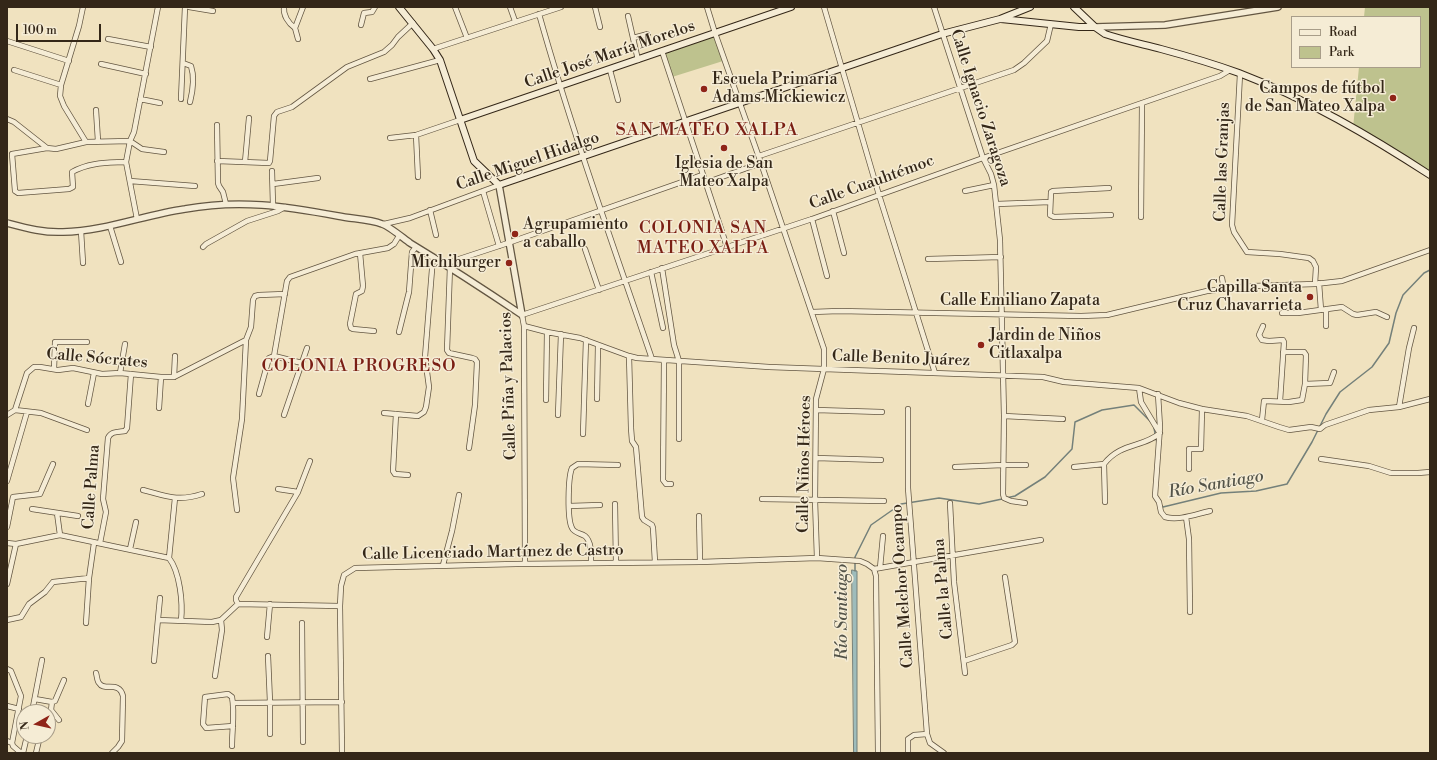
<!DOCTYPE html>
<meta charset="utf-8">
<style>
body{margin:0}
#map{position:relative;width:1437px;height:760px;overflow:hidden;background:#f0e2bf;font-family:"Libre Bodoni",serif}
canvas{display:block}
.frame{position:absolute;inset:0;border:8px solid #342718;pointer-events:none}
.legend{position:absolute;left:1291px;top:16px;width:130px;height:52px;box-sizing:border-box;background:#f5ecd5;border:1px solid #a89d89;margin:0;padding:5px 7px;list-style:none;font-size:12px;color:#342718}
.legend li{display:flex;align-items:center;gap:8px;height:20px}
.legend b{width:20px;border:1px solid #a89d89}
.north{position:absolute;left:16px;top:704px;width:40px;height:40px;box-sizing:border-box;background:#f5ecd5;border:1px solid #a89d89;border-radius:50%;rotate:262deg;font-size:11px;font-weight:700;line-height:16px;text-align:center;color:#342718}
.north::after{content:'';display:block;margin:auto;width:14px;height:18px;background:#8f2418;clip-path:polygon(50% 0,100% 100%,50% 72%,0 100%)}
.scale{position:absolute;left:16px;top:24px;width:85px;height:18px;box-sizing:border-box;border:2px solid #342718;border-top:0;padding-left:5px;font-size:12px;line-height:14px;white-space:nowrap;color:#342718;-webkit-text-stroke:3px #f5ecd5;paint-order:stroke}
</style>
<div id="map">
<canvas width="1437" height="760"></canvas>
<div class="frame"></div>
<ul class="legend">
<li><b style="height:5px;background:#f5ecd5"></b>Road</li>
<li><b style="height:11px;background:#bec28e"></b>Park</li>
</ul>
<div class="north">N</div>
<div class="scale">100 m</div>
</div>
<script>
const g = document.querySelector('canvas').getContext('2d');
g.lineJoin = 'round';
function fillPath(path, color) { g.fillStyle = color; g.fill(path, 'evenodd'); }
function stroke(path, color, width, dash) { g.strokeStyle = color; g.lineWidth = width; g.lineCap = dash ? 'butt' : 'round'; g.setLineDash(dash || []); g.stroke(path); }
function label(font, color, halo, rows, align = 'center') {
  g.font = font + ' "Libre Bodoni",serif'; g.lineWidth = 3; g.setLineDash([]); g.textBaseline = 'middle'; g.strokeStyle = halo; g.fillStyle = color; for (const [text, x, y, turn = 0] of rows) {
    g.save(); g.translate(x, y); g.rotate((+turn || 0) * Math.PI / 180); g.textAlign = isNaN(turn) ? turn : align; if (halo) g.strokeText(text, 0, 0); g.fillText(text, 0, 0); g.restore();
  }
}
fillPath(new Path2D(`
 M1365 7H1430V173L1353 128 1359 67H1420V17H1364Z
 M715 36 723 61 672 77 663 53Z`), '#bec28e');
const water = new Path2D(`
 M852 570 857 571V753H854Z`);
fillPath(water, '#9ebcbb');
stroke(water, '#74807a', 1);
stroke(new Path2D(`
 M1154 428 1157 443
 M1006 498 1015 496 1045 477 1072 449 1075 422 1102 410 1134 405 1150 421
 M1161 505 1163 507 1221 493 1256 491 1287 484 1312 442 1326 414 1340 392 1372 367 1389 343 1396 313 1403 295 1424 273 1430 270
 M855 571V557L871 525 901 504 939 498 979 504 1002 499`), '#74807a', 1.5);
const minor = new Path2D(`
 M83 7 79 26 61 85 60 96 64 106 86 142
 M189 7 213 11
 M284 7C283 15 288 23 295 28
 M455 7 467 38
 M510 7 515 21
 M595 7 600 27
 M707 7 715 33 761 163 824 349V369L816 399 815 500 817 558
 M824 7 879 195 935 373
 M934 7 983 158 991 174 994 185 1000 240 1004 416 1003 494 1004 498 1011 501 1025 503
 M539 14C572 131 613 245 652 359
 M628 16 638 60
 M361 25 364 13 372 12 375 7
 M633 38 648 34
 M108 39 151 47
 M298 39 295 28 303 7
 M7 41 69 61
 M433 49 561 7
 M662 51 727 247
 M183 63 191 66C195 78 193 90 190 102
 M101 64 146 74
 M14 70 61 85
 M610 70 618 100
 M1240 74 1232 225 1234 232 1247 252 1280 254 1309 258 1313 261 1316 267 1315 284
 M370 79 440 60
 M140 99 160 103
 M181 99 185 7
 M96 110 98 141
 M7 119 14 122 47 148 56 149 86 142 130 141 142 149 164 152
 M217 125 218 183 219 186 223 192 226 204
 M416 135 418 177
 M390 138 416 135 460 120
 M47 148 12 154 15 191 18 193 69 189 73 187 72 172C90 162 107 163 126 162
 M759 156 1014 70 1024 63 1047 41 1051 24
 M217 161 269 163 270 161 274 116 277 112 292 107 347 67 384 52 392 45 398 37 413 23
 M245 162 249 118
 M272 171 273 205
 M130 181 195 186
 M705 183 761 163
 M273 184 318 178
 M1109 188 1053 191 1051 192 1050 215 1054 217 1111 215
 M483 191 499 246
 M965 191 994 185
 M997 204 1050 202
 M430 210 436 235
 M833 211 844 253
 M1141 217 1142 103
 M137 219 126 162 130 141 134 132 158 7
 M812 219 827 276
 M384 224 410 218 499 185
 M110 226 121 262
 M81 231 83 263
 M203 247 206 244 247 221 278 211 285 207
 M585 249 599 290
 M360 253 363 286 362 291 356 294 350 324 351 328 353 329 374 331
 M928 259 1001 257
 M444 264 508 243 702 175
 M450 267 447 350 449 353 472 358 475 359 477 362 475 405 469 448
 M662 268 674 345 679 361V439
 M651 272 663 328
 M1222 278 1224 289
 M1319 283 1321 310
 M1326 309V326
 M812 312 839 311 1081 316 1107 315 1207 291 1254 286 1315 284 1342 281 1430 250
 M1282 313H1298L1342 307 1353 314 1357 315 1376 312 1387 317
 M524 326 547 332 580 338 629 356 637 358 769 367 1043 377 1064 382 1139 388 1179 403 1202 409 1247 416 1279 427 1289 430 1311 427 1320 429 1325 425 1369 410 1399 407 1430 399
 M1263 326 1259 335 1262 340 1269 341 1283 340 1284 342 1280 401
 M399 332 409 292 412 252 416 247
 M274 356 302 363
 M629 356 631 428 632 441 636 447 642 517 644 520 652 525 653 528 655 562
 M664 360 663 480 666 484H671
 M54 369 55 342H87
 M120 373 125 344
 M174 377 175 356
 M1305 384 1330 383 1334 372
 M1139 388 1141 402 1159 432
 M259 394 269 358 274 356 287 281 290 277 355 254 388 248 394 244 399 236
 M1158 394 1160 427 1155 496 1159 502 1161 512 1165 517C1179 521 1196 514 1210 511
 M597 399 598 345
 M546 400 547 332
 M88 404 94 373
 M1399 407 1409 348 1414 328
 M159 408 161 377
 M908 409V488L927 734 930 743 944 753
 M15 410 41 413 87 430
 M816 410 882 412
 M384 413 418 416 424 412 426 407 429 387 425 357 433 257
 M396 414 393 471 395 474 408 475
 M7 415 15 410 27 373 34 367H40L58 370 73 368 102 374 120 373 161 377H174L246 340 251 327 253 300 255 296 259 295 285 294
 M284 415 307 348
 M558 415 561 334
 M1004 416 1063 419
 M1262 420 1264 401 1289 402 1302 400 1305 384 1306 355 1304 352H1283
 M583 434 586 340
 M816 458 881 460
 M1321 459 1369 466 1391 473H1418L1430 472
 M1104 464 1105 502
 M955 467 1003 465H1026
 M1074 467 1104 464C1121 442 1143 448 1160 433
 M1189 469V449H1201L1202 409
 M7 481 27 412
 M278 489 298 492
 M143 490C166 496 178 502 202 494
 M762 499 884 501
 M950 503 954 582 965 673
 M615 504 616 563
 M569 506 600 505
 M32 509 78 516
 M237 510 233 478 242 419 246 340
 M57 513 60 535
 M699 516 700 562
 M1186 517 1189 539 1190 612
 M7 527 13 497 40 494 53 464
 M7 543 16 544 60 535 169 558C180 572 183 603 181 621
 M100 543 106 512 103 499 108 438C111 431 118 432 125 431L127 428 131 374
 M130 549 136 522
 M169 558 175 498
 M591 563C591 555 592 542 585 536 580 533 574 533 572 528 567 519 568 477 572 468L578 464 618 465
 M525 564 524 326 522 315 812 219 983 158 1220 76 1230 70
 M443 565 452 531 459 495
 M880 568 883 536
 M874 569 1041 540
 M7 584 16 544
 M238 604 236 600V597L298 492 310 461
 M238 604 340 606
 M7 620 21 617 29 604 45 592 53 582 89 578 94 543
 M158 620 212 622 221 620
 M86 623 89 578
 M302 623 303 742
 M267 637 270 604
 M268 656 270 702V734
 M154 661 160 598
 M964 661 1012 645 1015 642 1005 577
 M7 669 11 671 21 696 12 743
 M96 673C97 676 97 681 99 683 104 692 119 680 123 696L122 741 118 747 112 753
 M215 676 222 630 221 620 238 604
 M35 699 52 702 55 701 64 680
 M52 702 51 710 59 720
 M233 703 342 702
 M7 706 19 709
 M32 712 42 660
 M7 741 12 743 13 746 21 753
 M232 746C232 730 235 712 232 697L228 694 205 697 203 724 206 728 233 726
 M23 753 27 736
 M36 753 40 736
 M342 753 340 606 341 586 344 575 355 568 516 564 700 562 817 558 860 561 867 564 874 569 876 576 878 753
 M908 753V739L914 735 927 734`);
const tertiary = new Path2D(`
 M1095 27 1165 25 1278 7
 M499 185 522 315
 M7 223C26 228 44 233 63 232 105 231 144 215 185 209 240 199 284 206 338 216 352 219 369 219 382 224 389 226 403 238 410 243 448 266 485 290 522 315`);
const secondary = new Path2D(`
 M399 7 433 49 440 60 474 161 499 185 942 34 1000 19 1030 7
 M1074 7 1095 27 1105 34C1123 40 1142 44 1161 49 1187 56 1214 64 1239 73 1307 99 1370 136 1430 175
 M1001 19 1079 27H1095
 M460 120 791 7`);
stroke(minor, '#635642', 6);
stroke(tertiary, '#635642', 8);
stroke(secondary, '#342718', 8);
stroke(minor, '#f5ecd5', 4.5);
stroke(tertiary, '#f5ecd5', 5.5);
stroke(secondary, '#f5ecd5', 6);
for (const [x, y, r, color] of [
 [704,89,4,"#8f2418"],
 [1393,98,4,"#8f2418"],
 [724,148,4,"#8f2418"],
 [515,234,4,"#8f2418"],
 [509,263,4,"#8f2418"],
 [1310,297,4,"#8f2418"],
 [981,345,4,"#8f2418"]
]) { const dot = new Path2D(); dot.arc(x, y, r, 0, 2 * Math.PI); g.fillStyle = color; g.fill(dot); stroke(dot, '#f5ecd5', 1.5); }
label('16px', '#342718', '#f5ecd5', [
 ["Calle José María Morelos",610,55,-19],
 ["Calle Ignacio Zaragoza",980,108,72],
 ["Calle Miguel Hidalgo",528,162,-19],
 ["Calle las Granjas",1223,162,-88],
 ["Calle Cuauhtémoc",872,183,-20],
 ["Calle Emiliano Zapata",1020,301],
 ["Calle Sócrates",97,359,5],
 ["Calle Benito Juárez",901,359,2],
 ["Calle Piña y Palacios",509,386,-92],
 ["Calle Niños Héroes",805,464,-89],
 ["Calle Palma",92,487,-86],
 ["Calle Licenciado Martínez de Castro",493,553,-1],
 ["Calle Melchor Ocampo",903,586,-94],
 ["Calle la Palma",944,589,-95]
]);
label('16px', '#342718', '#f5ecd5', [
 ["Escuela Primaria",712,80],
 ["Adams Mickiewicz",712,98],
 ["Campos de fútbol",1385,89,"right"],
 ["de San Mateo Xalpa",1385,107,"right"],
 ["Iglesia de San",724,164,"center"],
 ["Mateo Xalpa",724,182,"center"],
 ["Agrupamiento",523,225],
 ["a caballo",523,243],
 ["Michiburger",501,263,"right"],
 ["Capilla Santa",1302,288,"right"],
 ["Cruz Chavarrieta",1302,306,"right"],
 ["Jardin de Niños",989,336],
 ["Citlaxalpa",989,354]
], 'left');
g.letterSpacing = '1px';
label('17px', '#7a1f14', '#f5ecd5', [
 ["COLONIA SAN",703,229],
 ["MATEO XALPA",703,249],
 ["COLONIA PROGRESO",359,367]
]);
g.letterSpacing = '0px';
label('italic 17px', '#545449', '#f5ecd5', [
 ["Río Santiago",1216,485,-10],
 ["Río Santiago",843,612,-90]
]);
g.letterSpacing = '1px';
label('18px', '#7a1f14', '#f5ecd5', [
 ["SAN MATEO XALPA",707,131]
]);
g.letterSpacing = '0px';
</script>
